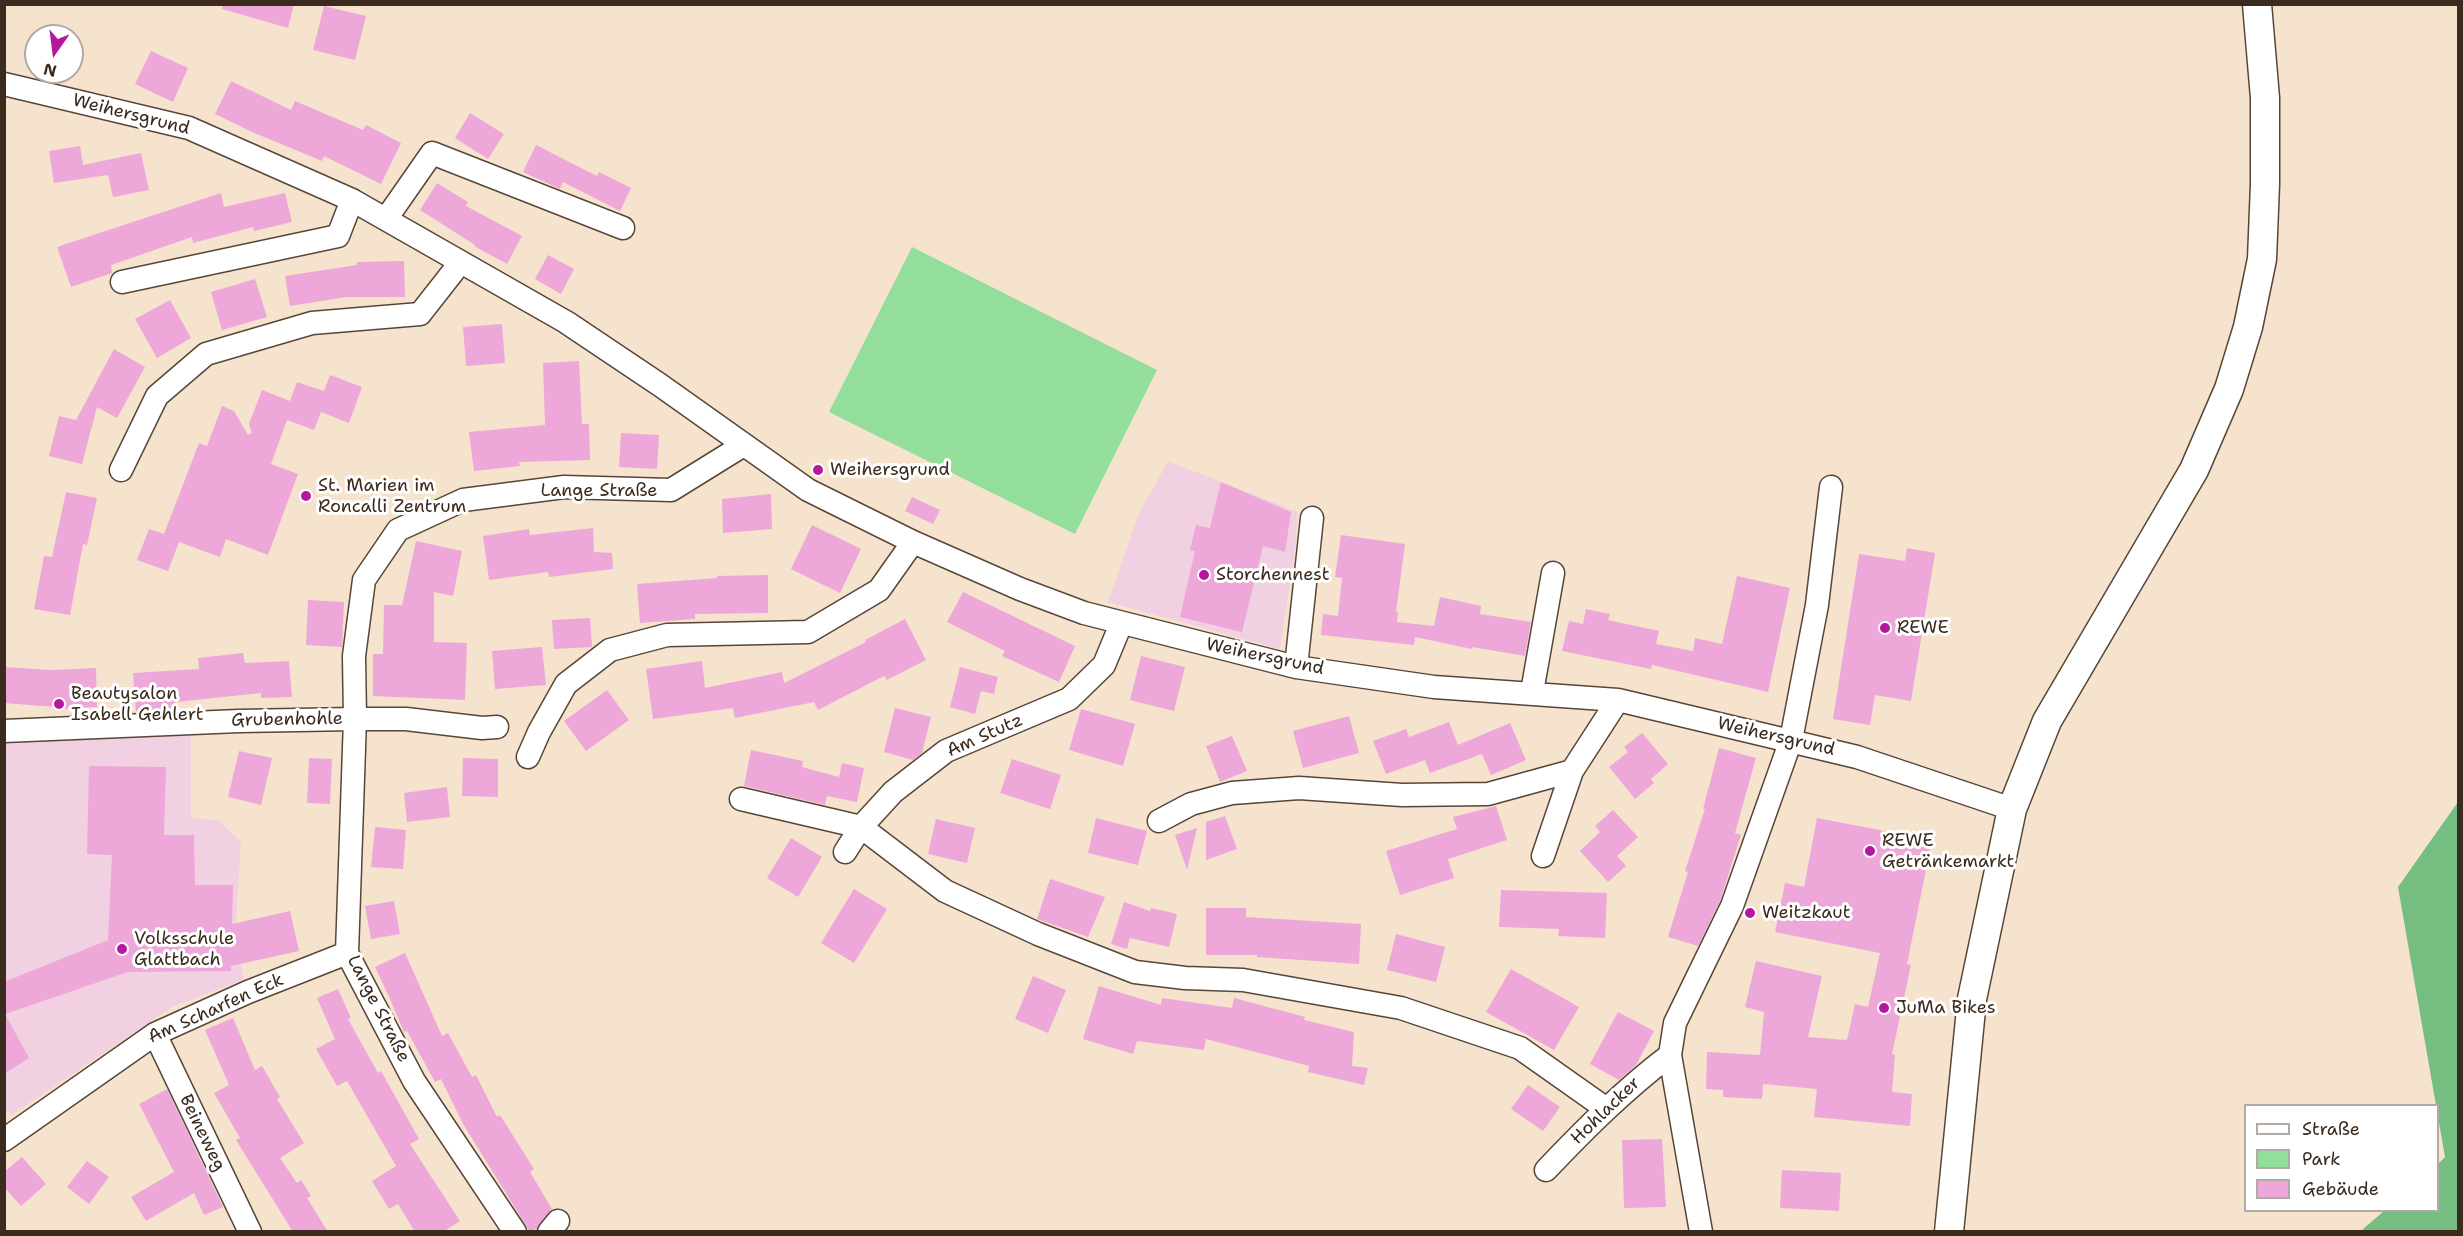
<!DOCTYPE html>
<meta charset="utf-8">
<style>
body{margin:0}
#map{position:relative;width:2463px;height:1236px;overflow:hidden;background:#f6e3cd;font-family:"Shantell Sans",sans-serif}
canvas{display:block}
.frame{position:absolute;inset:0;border:6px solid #3b2a1e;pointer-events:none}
.legend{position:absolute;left:2244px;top:1104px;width:195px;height:108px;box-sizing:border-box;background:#fff;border:2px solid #b1aaa5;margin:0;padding:8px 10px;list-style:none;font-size:18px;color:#3b2a1e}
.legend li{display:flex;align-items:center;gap:12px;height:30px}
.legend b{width:30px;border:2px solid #b1aaa5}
.north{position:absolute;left:24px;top:24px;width:60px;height:60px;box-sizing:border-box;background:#fff;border:2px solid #b1aaa5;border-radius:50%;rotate:194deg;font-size:16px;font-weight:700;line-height:24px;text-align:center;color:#3b2a1e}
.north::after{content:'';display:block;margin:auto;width:21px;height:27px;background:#b5179e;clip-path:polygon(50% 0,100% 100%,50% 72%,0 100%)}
</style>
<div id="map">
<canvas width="2463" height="1236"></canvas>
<div class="frame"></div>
<ul class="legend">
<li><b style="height:8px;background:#fff"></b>Straße</li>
<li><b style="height:16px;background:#93de9a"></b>Park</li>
<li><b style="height:16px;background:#eda7d9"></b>Gebäude</li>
</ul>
<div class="north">N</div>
</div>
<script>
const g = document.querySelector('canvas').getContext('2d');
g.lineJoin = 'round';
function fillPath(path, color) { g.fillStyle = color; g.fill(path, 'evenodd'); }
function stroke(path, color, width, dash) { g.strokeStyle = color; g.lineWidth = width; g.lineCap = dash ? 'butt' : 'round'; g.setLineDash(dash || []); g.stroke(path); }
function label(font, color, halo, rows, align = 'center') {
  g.font = font + ' "Shantell Sans",sans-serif'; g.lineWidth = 6; g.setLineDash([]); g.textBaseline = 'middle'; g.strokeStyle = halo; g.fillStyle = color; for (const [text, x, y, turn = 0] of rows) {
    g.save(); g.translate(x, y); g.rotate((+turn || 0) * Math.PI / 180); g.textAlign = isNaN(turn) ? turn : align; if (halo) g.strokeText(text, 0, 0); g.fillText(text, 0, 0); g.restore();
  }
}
fillPath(new Path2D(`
 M1168 461 1298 512 1295 549 1280 649 1108 602 1138 516Z
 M191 731V818L218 820 241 842 236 919 243 980 172 1007 12 1115 5 1110V742Z`), '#f1d0e2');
fillPath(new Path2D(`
 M912 247 1157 370 1075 534 829 412Z`), '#93de9a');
fillPath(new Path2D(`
 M2458 802V1231H2363V1229L2384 1211 2438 1210V1164L2445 1157 2398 887Z`), '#76bd82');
fillPath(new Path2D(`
 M223 4H294L288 28 222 9Z
 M324 6 366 16 355 60 313 50Z
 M151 51 188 68 173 102 135 84Z
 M231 81 291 110 295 101 363 130 366 125 401 143 381 184 324 156 322 161 252 132 215 114Z
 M470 113 504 134 488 159 455 138Z
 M536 145 597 176 599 172 631 188 620 211 563 182 560 189 523 172Z
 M80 146 83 165 141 153 149 190 113 197 108 175 54 183 49 151Z
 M437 183 468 202 466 206 522 236 507 264 474 246 475 245 420 210Z
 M221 193 224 207 285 193 292 222 254 231 253 227 193 243 192 237 111 265 112 273 71 287 57 247Z
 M548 255 574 269 561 294 535 279Z
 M404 261 405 297H346L290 306 285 276 357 265V262Z
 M255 279 267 317 222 330 211 292Z
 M170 300 191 338 157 358 135 319Z
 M502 324 505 363 466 366 463 327Z
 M114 349 145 367 117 418 97 407 82 464 49 456 59 416 76 420Z
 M579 361 582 424H589L590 460 519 462 520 466 474 471 469 432 545 425 543 363Z
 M330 375 362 387 349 423 321 412 314 430 287 420 271 464 298 474 268 555 226 539 220 557 179 542 168 571 137 560 149 529 164 534 199 443 207 446 222 406 234 411 248 435 252 433 249 424 262 390 290 401 297 382 324 391Z
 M621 433 659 435 657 469 619 467Z
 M1221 482 1291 512 1285 552 1263 546 1242 632 1180 617 1195 551 1190 550 1196 525 1210 528Z
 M66 492 97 498 87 545 83 544 70 615 34 609 44 556 52 557Z
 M771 494 772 529 723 533 722 499Z
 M912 497 940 510 933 524 905 511Z
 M812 525 861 549 840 593 791 569Z
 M593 528 594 552 612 553 613 569 549 577 548 572 489 580 483 536 529 529 530 535Z
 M1341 535 1405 544 1396 612H1398L1397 622 1434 626 1440 597 1481 606 1480 614 1531 622 1525 656 1472 647V649L1415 637 1414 645 1321 635 1323 614 1338 616 1342 578 1335 577Z
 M416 541 462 551 453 596 434 592V642L467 643 465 700 373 696V654H383L384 605H402Z
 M1907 548 1935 553 1911 701 1875 695 1870 725 1833 719 1859 554 1905 561Z
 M768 575V613L695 614V619L640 623 637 584 717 578V576Z
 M1737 576 1790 588 1768 692 1652 665 1651 669 1562 651 1569 621 1583 624 1586 609 1610 614 1608 620 1659 631 1656 644 1693 651 1695 638 1722 644Z
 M963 592 1075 646 1059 682 1002 656 1005 651 947 622Z
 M308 600 344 602 342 647 306 645Z
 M590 618 592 647 554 649 552 620Z
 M905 619 926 660 887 680 884 676 818 710 814 702 735 718 733 708 653 719 646 669 702 661 705 688 782 672 784 683 866 642 865 640Z
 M542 647 546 685 495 689 492 651Z
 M243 653 245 663 289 661 292 697 261 698V693L176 702V710L136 712 133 673 199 669 198 658Z
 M1141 656 1185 667 1174 711 1130 700Z
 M4 667 51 670 96 668 97 707 55 709V707L4 703Z
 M960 667 998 677 994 694 981 691 975 714 950 707Z
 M607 690 629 720 586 751 564 721Z
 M895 708 931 717 922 753 913 760 884 752Z
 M1081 709 1135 724 1123 766 1069 750Z
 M1349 716 1359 753 1303 768 1293 731Z
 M1449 722 1458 745 1510 723 1526 760 1491 775 1482 754 1430 773 1425 760 1386 774 1373 741 1406 729 1409 737Z
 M1642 733 1668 764 1651 779 1654 783 1635 799 1609 767 1628 752 1624 747Z
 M1232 736 1247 771 1220 782 1206 746Z
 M1719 748 1756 758 1735 833 1741 835 1720 901 1698 946 1668 937 1688 872 1685 871 1705 809H1703Z
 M751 750 803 761 802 767 839 777 842 763 864 768 857 802 827 796 825 805 744 786Z
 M239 751 272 758 261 805 228 797Z
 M309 758 332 759 330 804 307 803Z
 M463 758 498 759V797L462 796Z
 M1012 759 1061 775 1050 809 1000 793Z
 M89 766 166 767 164 835H194L195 885H233L232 924 290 911 299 951 231 966V971L128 972 5 1014 29 1058 4 1074V982L108 940 112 855 87 854Z
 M447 787 450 817 407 822 404 793Z
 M1496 806 1507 840 1448 859 1454 878 1400 895 1386 851 1457 829 1453 817Z
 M1613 810 1638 837 1617 856 1626 866 1608 882 1580 851 1600 832 1595 826Z
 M1225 816 1237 849 1206 860V822Z
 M1096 818 1147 831 1138 865 1088 853Z
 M1817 818 1932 840 1907 964 1911 965 1892 1054 1895 1055 1892 1092 1912 1094 1910 1126 1814 1117 1817 1089 1763 1084 1762 1099 1723 1097V1090L1706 1089 1707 1052 1760 1055 1764 1012 1745 1007 1756 961 1822 976 1808 1037 1847 1040 1855 1004 1868 1007 1880 953 1775 932 1785 883 1804 887Z
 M936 819 975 828 967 863 928 854Z
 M375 827 406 830 403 869 371 867Z
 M1197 828 1187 870 1175 835Z
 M791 838 822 857 798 897 767 878Z
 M1050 879 1105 897 1088 937 1037 919Z
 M854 889 887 909 854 963 821 943Z
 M1501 890 1607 893 1605 938 1558 936 1559 929 1499 927Z
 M394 901 400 934 371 939 365 906Z
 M1124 902 1150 911 1151 908 1177 914 1169 947 1130 938 1127 949 1111 944Z
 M1206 908H1246V917L1361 924 1359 964 1257 957V955H1206Z
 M1396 934 1445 947 1436 982 1387 970Z
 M405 953 442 1036 448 1033 472 1077 476 1075 497 1117 500 1115 534 1169 530 1172 552 1209 537 1228 530 1232 463 1124 441 1079 435 1082 407 1031 404 1032 390 999 375 967Z
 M1511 969 1579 1007 1554 1050 1486 1012Z
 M1033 976 1066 990 1048 1033 1015 1019Z
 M1099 986 1161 1005 1162 998 1232 1008 1234 998 1305 1017 1304 1020 1354 1032 1352 1066 1368 1068 1364 1085 1308 1072 1309 1066 1206 1039 1204 1050 1137 1041 1133 1054 1083 1039Z
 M338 989 351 1018 348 1019 378 1073 381 1071 419 1139 410 1144 460 1221 443 1232H415L398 1204 389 1209 372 1181 396 1166 347 1081 337 1086 316 1049 335 1039 317 998Z
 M1618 1012 1654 1031 1636 1065 1619 1080 1590 1064Z
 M233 1018 255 1070 262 1066 280 1097 277 1099 304 1143 280 1158 297 1183 301 1180 311 1196 307 1198 328 1232H293L236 1140 240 1138 214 1093 229 1085 205 1030Z
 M1528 1085 1560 1107 1543 1131 1511 1109Z
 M167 1089 223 1207 204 1215 194 1193 146 1221 131 1197 174 1172 139 1104Z
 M1662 1139 1666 1207 1624 1208 1622 1140Z
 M22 1157 46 1184 21 1206 4 1187V1172Z
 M87 1161 109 1177 89 1204 67 1187Z
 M1782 1170 1841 1173 1839 1211 1780 1208Z`), '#eda7d9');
const minor = new Path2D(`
 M4 84 189 128 352 200 566 322 660 385 808 490 913 542 1020 589 1084 613 1296 667 1434 687 1618 700 1857 757 2012 809
 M386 219 432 153 623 228
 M122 282 338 236 352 200
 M121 470 157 396 206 354 312 323 420 314 460 263
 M1296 667 1312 518
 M1532 692 1553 573
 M4 731 239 721 355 719H406L482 728 497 727
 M528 757 539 732 566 684 610 650 667 635 808 632 879 590 913 542
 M741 799 861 827 945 891 1038 934 1135 972 1185 978 1243 980 1401 1008 1520 1048 1605 1108
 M1159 821 1191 804 1232 793 1299 788 1402 795 1488 794 1572 771 1618 700
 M845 852 861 827 893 792 946 751 1069 699 1104 665 1121 624
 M1543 856 1572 771
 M155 1034 250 1232
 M4 1140 155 1034 248 992 347 953
 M1546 1170C1585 1129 1624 1090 1670 1055
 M515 1232 414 1081 347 953 355 719 354 656 364 580 398 530 463 500 564 487 671 490 742 446
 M549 1232 558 1221
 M1701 1232 1670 1055 1675 1023 1732 906 1791 740 1817 605 1831 487`);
const major = new Path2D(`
 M1949 1232 1972 999 2012 809 2047 721 2194 470 2229 389 2248 327 2262 259 2265 184V98L2257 4`);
stroke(minor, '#574638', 25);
stroke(major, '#574638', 31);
stroke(minor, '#fff', 22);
stroke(major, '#fff', 28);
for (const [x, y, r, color] of [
 [818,470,6,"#b5179e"],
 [306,496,6,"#b5179e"],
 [1204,575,6,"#b5179e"],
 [1885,628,6,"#b5179e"],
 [59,704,6,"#b5179e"],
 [1870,851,6,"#b5179e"],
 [1750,913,6,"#b5179e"],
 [122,949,6,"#b5179e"],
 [1884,1008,6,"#b5179e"]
]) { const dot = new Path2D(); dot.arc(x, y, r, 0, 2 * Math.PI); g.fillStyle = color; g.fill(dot); stroke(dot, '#fff', 2); }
label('18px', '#3b2a1e', '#fff', [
 ["Weihersgrund",131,115,14],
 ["Lange Straße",599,491],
 ["Weihersgrund",1265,657,12],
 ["Grubenhohle",287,720,-1],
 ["Am Stutz",985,736,-24],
 ["Weihersgrund",1776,737,13],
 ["Am Scharfen Eck",216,1009,-24],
 ["Lange Straße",378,1009,63],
 ["Hohlacker",1606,1111,-44],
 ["Beineweg",202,1133,64]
]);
label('18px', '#3b2a1e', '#fff', [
 ["Weihersgrund",830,470],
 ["St. Marien im",318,486],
 ["Roncalli Zentrum",318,507],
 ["Storchennest",1216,575],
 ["REWE",1897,628],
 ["Beautysalon",71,694],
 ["Isabell Gehlert",71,715],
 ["REWE",1882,841],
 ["Getränkemarkt",1882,862],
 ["Weitzkaut",1762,913],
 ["Volksschule",134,939],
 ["Glattbach",134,960],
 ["JuMa Bikes",1896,1008]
], 'left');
</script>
